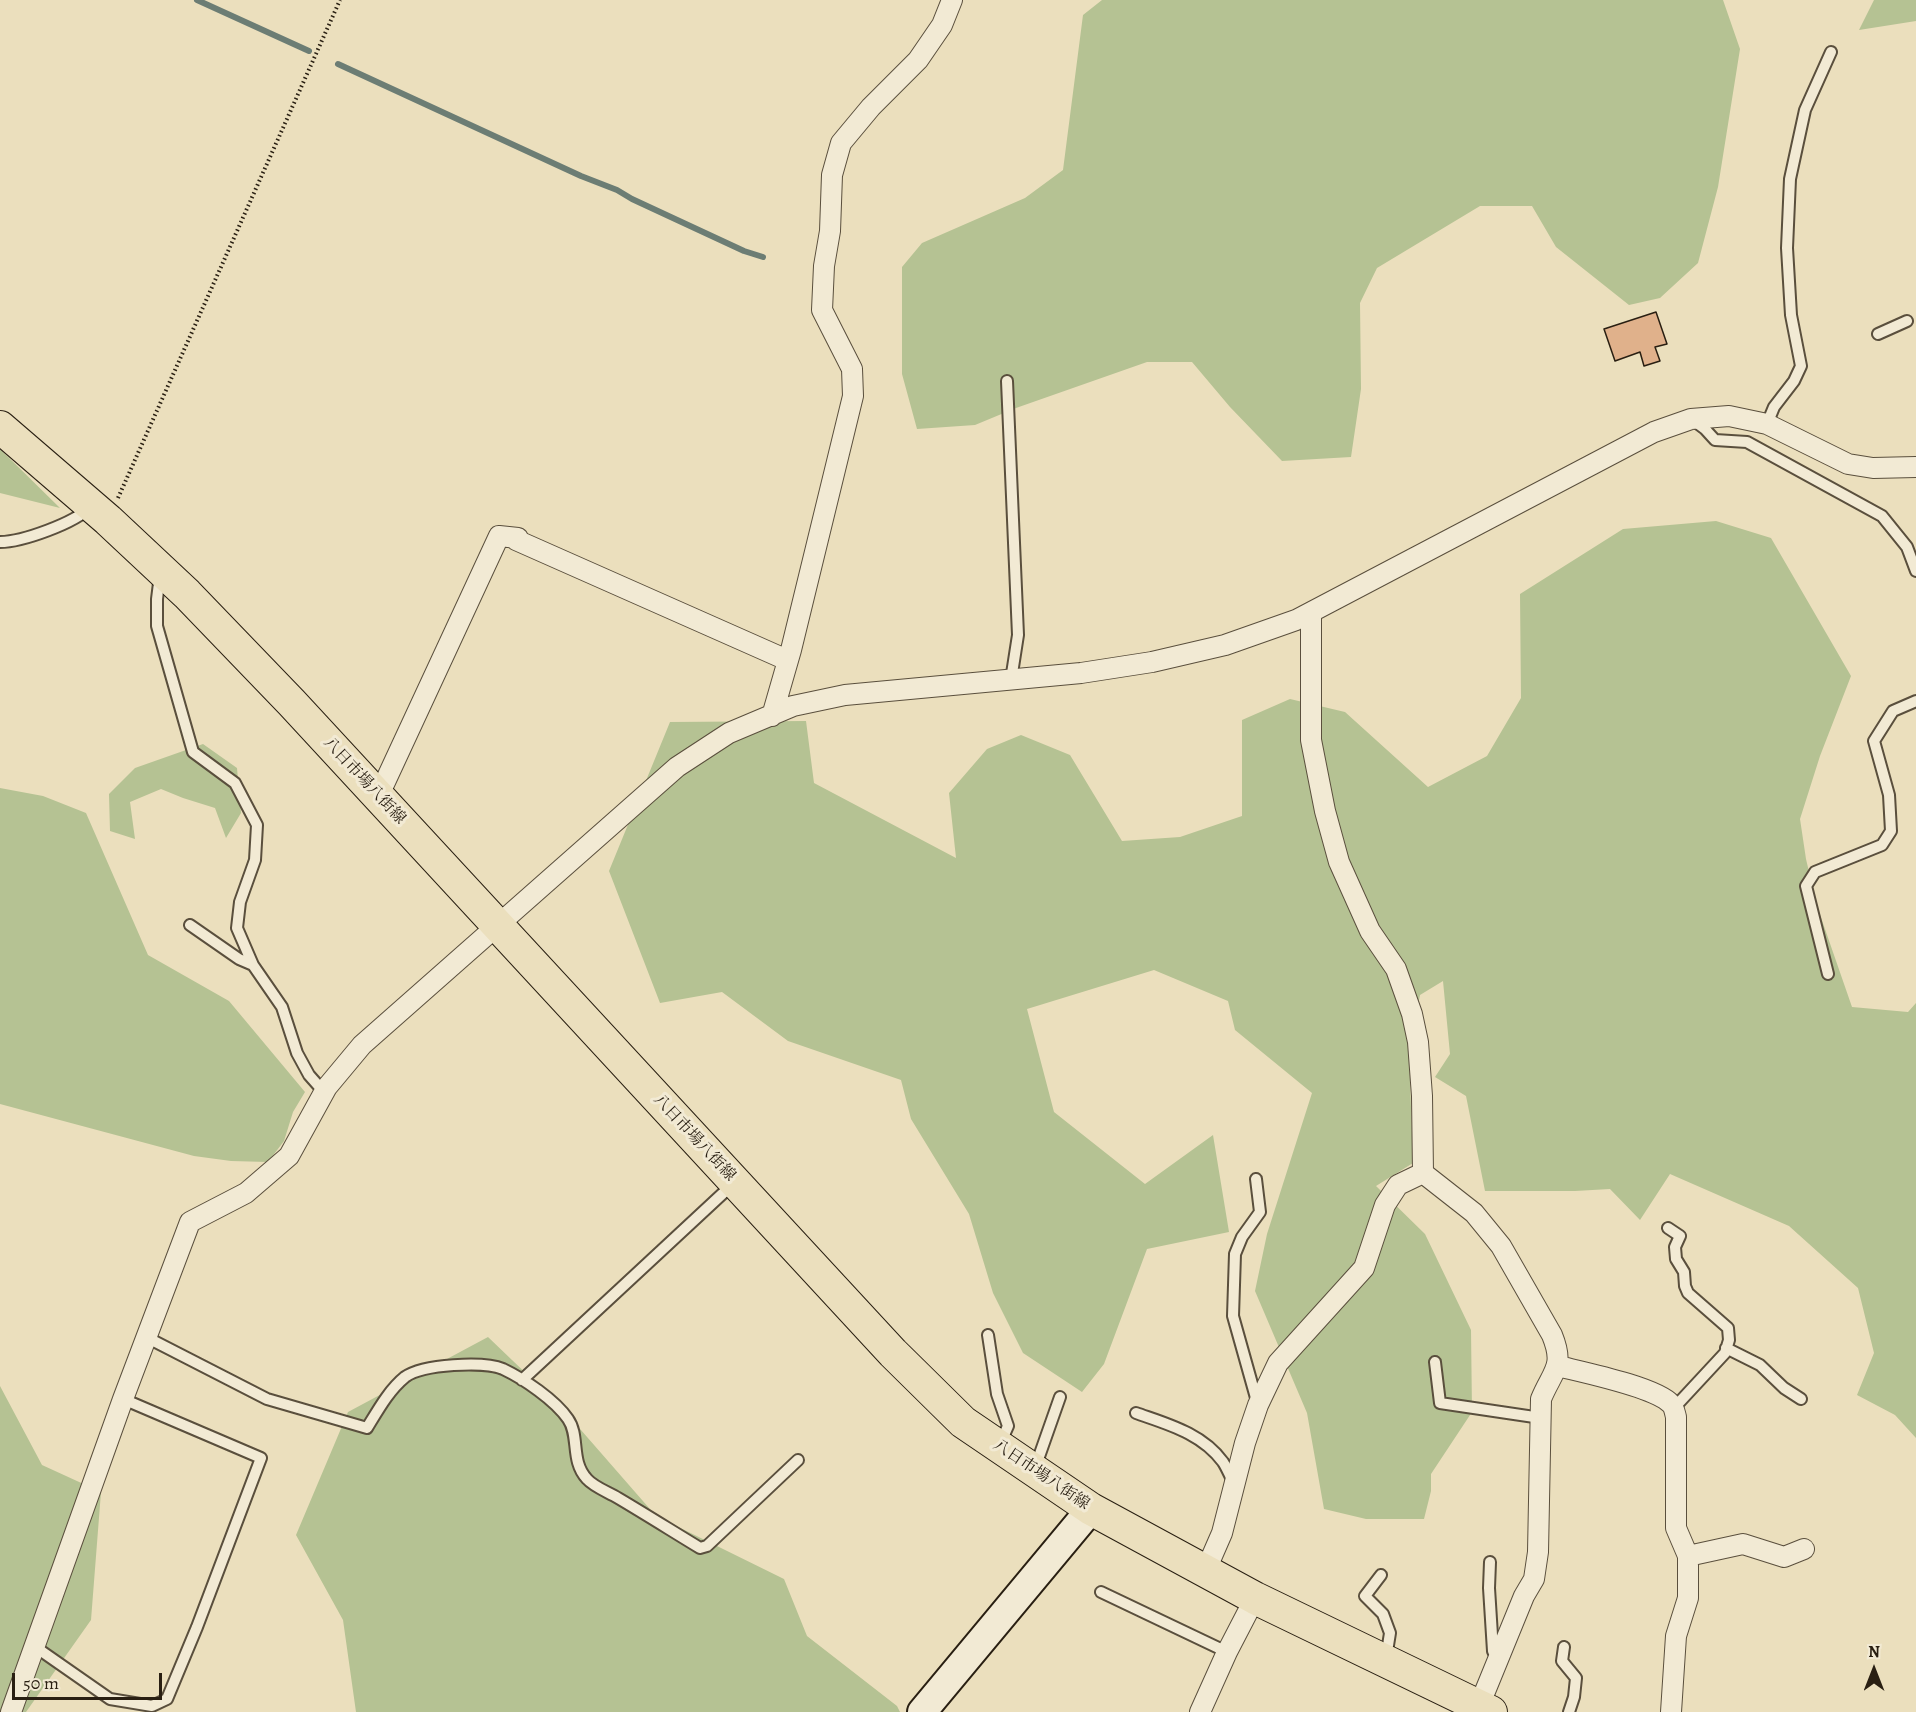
<!DOCTYPE html>
<meta charset="utf-8">
<style>
body{margin:0}
#map{position:relative;width:1916px;height:1712px;overflow:hidden;background:#ebdfbd;font-family:Alegreya,serif}
canvas{display:block}
.north{position:absolute;left:1844px;top:1640px;width:60px;height:60px;-webkit-text-stroke:4px #f2ead4;paint-order:stroke;rotate:0deg;font-size:16px;font-weight:700;line-height:24px;text-align:center;color:#291f12}
.north::after{content:'';display:block;margin:auto;width:21px;height:27px;background:#291f12;clip-path:polygon(50% 0,100% 100%,50% 72%,0 100%)}
.scale{position:absolute;left:12px;top:1673px;width:150px;height:27px;box-sizing:border-box;border:3px solid #291f12;border-top:0;padding-left:8px;font-size:18px;line-height:21px;white-space:nowrap;color:#291f12;-webkit-text-stroke:4px #f2ead4;paint-order:stroke}
</style>
<div id="map">
<canvas width="1916" height="1712"></canvas>
<div class="north">N</div>
<div class="scale">50 m</div>
</div>
<script>
const g = document.querySelector('canvas').getContext('2d');
g.lineJoin = 'round';
function fillPath(path, color) { g.fillStyle = color; g.fill(path, 'evenodd'); }
function stroke(path, color, width, dash) { g.strokeStyle = color; g.lineWidth = width; g.lineCap = dash ? 'butt' : 'round'; g.setLineDash(dash || []); g.stroke(path); }
function label(font, color, halo, rows, align = 'center') {
  g.font = font + ' Alegreya,"Noto Serif JP",serif'; g.lineWidth = 6; g.setLineDash([]); g.textBaseline = 'middle'; g.strokeStyle = halo; g.fillStyle = color; for (const [text, x, y, turn = 0] of rows) {
    g.save(); g.translate(x, y); g.rotate((+turn || 0) * Math.PI / 180); g.textAlign = isNaN(turn) ? turn : align; if (halo) g.strokeText(text, 0, 0); g.fillText(text, 0, 0); g.restore();
  }
}
fillPath(new Path2D(`
 M1102 0H1723L1740 49 1718 187 1698 263 1660 298 1629 305 1556 247 1532 206H1480L1377 268 1360 303 1361 389 1351 457 1282 461 1230 407 1192 362H1147L1016 408 975 425 917 429 902 374V267L922 243 1025 198 1063 170 1083 15Z
 M1874 0H1916V21L1859 30Z
 M0 449 60 508 0 493Z
 M1716 521 1771 538 1851 676 1820 756 1800 819 1806 859 1817 906 1852 1007 1908 1012 1916 1003V1438L1895 1415 1857 1395 1874 1353 1858 1288 1789 1226 1670 1174 1640 1220 1610 1189 1575 1191H1485L1466 1096 1435 1077 1450 1054 1443 981 1420 995 1409 1051 1413 1163 1376 1186 1425 1234 1471 1330 1472 1412 1431 1474V1491L1424 1519H1366L1324 1509 1307 1413 1255 1291 1267 1234 1312 1093 1235 1030 1228 1001 1154 970 1027 1009 1054 1112 1145 1184 1213 1135 1229 1232 1147 1249 1104 1364 1082 1392 1023 1353 993 1293 969 1214 911 1119 901 1080 788 1041 722 992 660 1003 609 871 670 722 806 721 814 783 956 858 949 793 987 749 1021 735 1070 755 1122 841 1180 837 1242 816V720L1290 699 1345 712 1428 787 1487 756 1521 698 1520 594 1623 529Z
 M203 744 237 768 241 813 226 838 215 808 183 798 161 789 130 802 135 839 110 831 109 794 135 768Z
 M0 788 43 796 86 813 148 955 229 1001 305 1092 293 1112 284 1141 268 1162 231 1161 194 1156 0 1104Z
 M488 1337 560 1406 656 1516 784 1579 807 1636 897 1706 900 1712H356L343 1620 296 1535 348 1412Z
 M0 1386 42 1465 101 1492 91 1620 26 1712H0Z`), '#b5c293');
stroke(new Path2D(`
 M197 0 309 51
 M338 64 581 176 617 190 632 199 744 251 763 257`), '#6c7d74', 6);
const building = new Path2D(`
 M1656 312 1667 344 1655 347 1660 361 1644 366 1640 352 1615 361 1604 329Z`);
fillPath(building, '#e0b18b');
stroke(building, '#291f12', 1.5);
const lane = new Path2D(`
 M1878 334 1907 321
 M1007 381 1018 635 1011 680
 M1693 420 1705 429 1715 440 1747 442 1882 516 1907 547 1916 571
 M1767 424 1774 407 1794 381 1801 366 1791 315 1787 248 1790 179 1805 110 1831 52
 M0 542C22 542 75 523 90 507
 M160 575 157 599V626L193 752 235 783 257 825 255 860 240 902 237 928 253 965 282 1007 297 1053 309 1075 324 1092
 M190 925 239 959 253 965
 M1828 974 1806 886 1815 872 1882 845 1891 831 1889 795 1874 741 1893 711 1916 701
 M1256 1179 1260 1212 1242 1237 1235 1254 1233 1316 1258 1405
 M1668 1228 1680 1236 1675 1247 1676 1259 1684 1272 1685 1286 1688 1293 1728 1328 1729 1340 1725 1353 1673 1409
 M988 1335 997 1394 1008 1426 1000 1444
 M146 1337 267 1399 367 1428C378 1410 389 1390 405 1377 423 1364 484 1361 503 1369 524 1379 555 1400 568 1419 580 1436 570 1461 587 1479 594 1487 608 1492 618 1498 645 1514 672 1531 700 1548L707 1546 798 1460
 M1726 1348 1760 1365 1784 1388 1801 1399
 M1435 1362 1440 1403 1541 1418
 M522 1380 733 1184
 M1136 1413C1167 1424 1202 1433 1223 1462 1227 1468 1230 1476 1234 1483
 M1035 1468 1060 1397
 M1490 1562 1489 1588 1493 1651 1496 1657
 M1381 1575 1365 1596 1383 1614 1390 1633 1386 1658
 M1101 1592 1227 1652
 M34 1646 110 1699 152 1706 167 1699 197 1627 261 1458 123 1399
 M1564 1647 1562 1661 1576 1678 1574 1697 1569 1712`);
const street = new Path2D(`
 M1311 613V740L1325 811 1339 862 1370 931 1396 969 1412 1014 1418 1042 1422 1096 1423 1173 1474 1213 1501 1246 1552 1335C1565 1367 1553 1370 1541 1399L1538 1552 1534 1579 1524 1596 1479 1706
 M772 716 791 650 853 396 852 369 822 310 824 266 830 231 832 175 841 143 871 107 918 60 942 25 952 0
 M378 797 499 536 518 538 516 540 787 660
 M1558 1366C1582 1372 1656 1387 1671 1404 1674 1407 1675 1413 1676 1417V1528L1688 1556V1598L1676 1636 1671 1712
 M1688 1556 1743 1544 1784 1557 1804 1549
 M1205 1572 1222 1533 1245 1443 1258 1405 1278 1363 1364 1268 1385 1205 1398 1185 1423 1173
 M11 1712 123 1399 190 1222 246 1193 289 1156 327 1087 362 1045 677 767 729 733 793 706 845 695 1081 673 1152 662 1225 645 1296 620 1654 432 1691 419 1729 416 1767 424 1848 464 1873 468 1916 467
 M1200 1712 1227 1652 1255 1598`);
const secondary = new Path2D(`
 M922 1712 1091 1509`);
const primary = new Path2D(`
 M0 427 108 520 187 594 292 703 893 1353 963 1422 1091 1509 1255 1598 1491 1712`);
stroke(lane, '#5a4f3d', 14);
stroke(street, '#5a4f3d', 22);
stroke(secondary, '#291f12', 32);
stroke(primary, '#291f12', 34);
stroke(new Path2D(`
 M118 498 340 0`), '#291f12', 4, [1.5, 3]);
stroke(lane, '#f2ead4', 10);
stroke(street, '#f2ead4', 20);
stroke(secondary, '#f2ead4', 28);
stroke(primary, '#ebdfbd', 32);
label('16px', '#291f12', '#f2ead4', [
 ["八日市場八街線",364,781,47],
 ["八日市場八街線",694,1138,47],
 ["八日市場八街線",1041,1475,34]
]);
</script>
